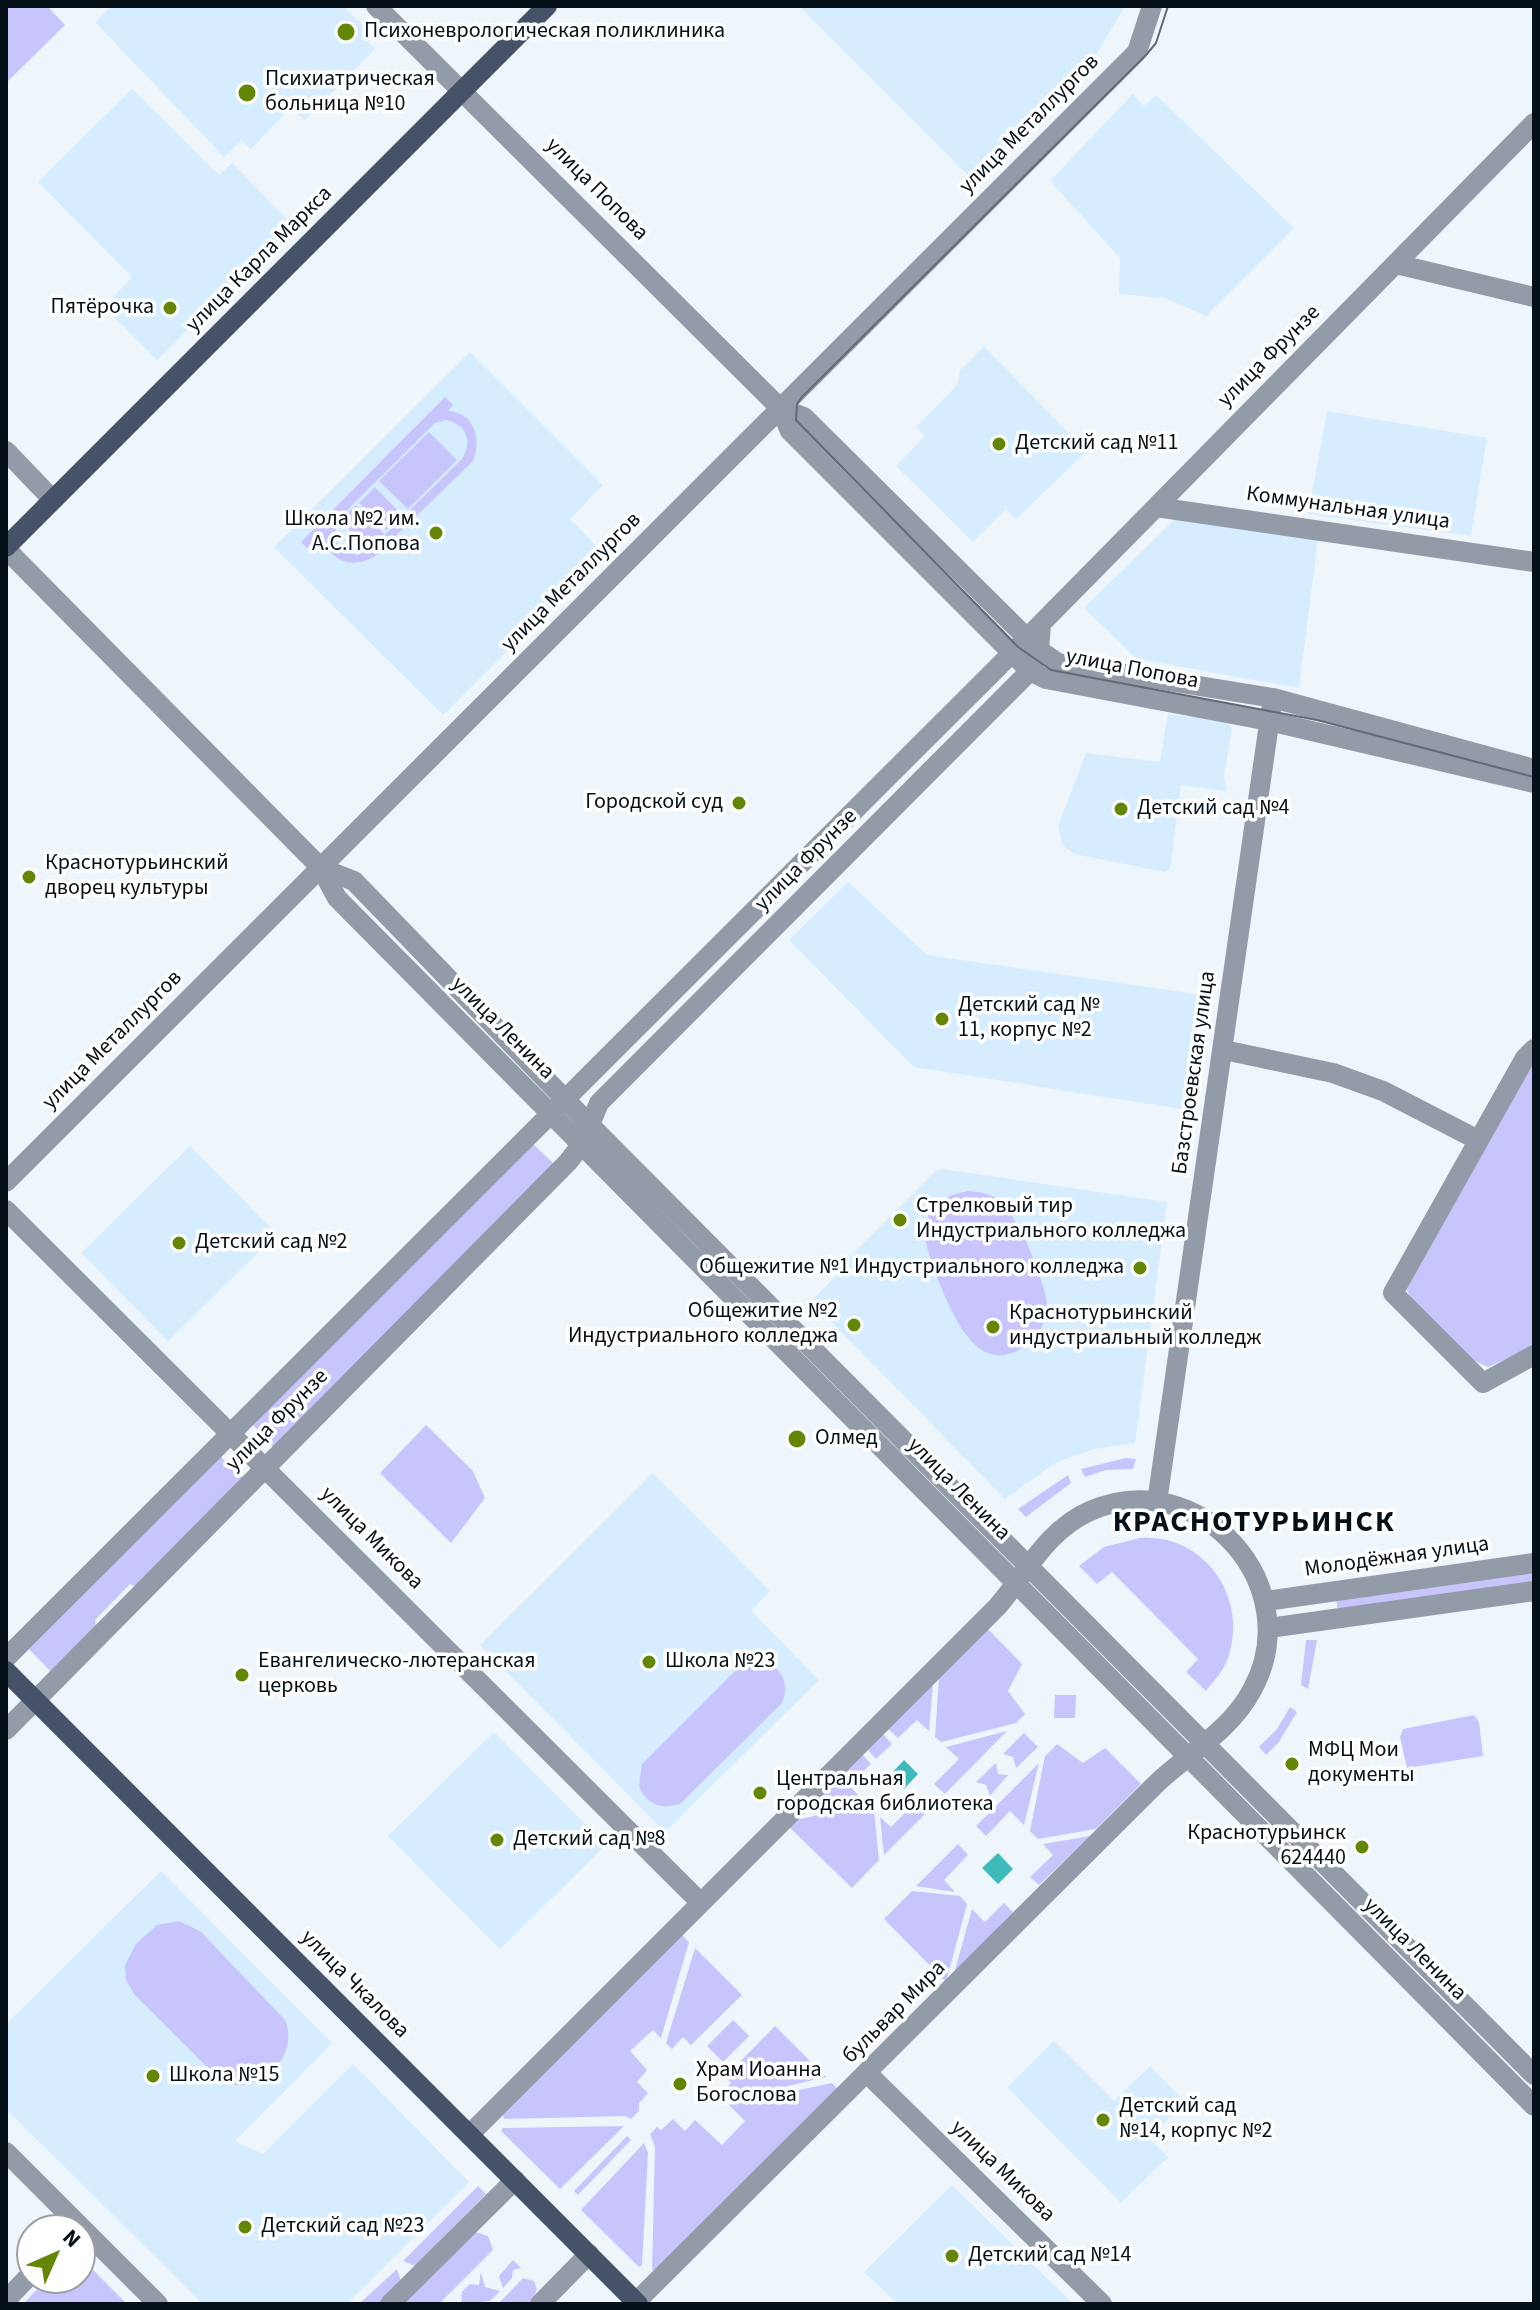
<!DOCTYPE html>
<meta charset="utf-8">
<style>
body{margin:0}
#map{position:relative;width:1540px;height:2310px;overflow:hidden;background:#eff6fb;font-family:"Source Sans 3",sans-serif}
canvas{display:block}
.frame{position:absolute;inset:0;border:8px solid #061018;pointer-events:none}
.north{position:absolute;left:16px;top:2214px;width:80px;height:80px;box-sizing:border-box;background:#fff;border:2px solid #9b9fa3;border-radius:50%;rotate:45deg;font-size:22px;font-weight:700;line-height:32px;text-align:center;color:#061018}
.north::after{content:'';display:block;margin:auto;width:28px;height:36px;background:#638605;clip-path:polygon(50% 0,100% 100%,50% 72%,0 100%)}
</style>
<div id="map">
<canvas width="1540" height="2310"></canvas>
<div class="frame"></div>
<div class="north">N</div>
</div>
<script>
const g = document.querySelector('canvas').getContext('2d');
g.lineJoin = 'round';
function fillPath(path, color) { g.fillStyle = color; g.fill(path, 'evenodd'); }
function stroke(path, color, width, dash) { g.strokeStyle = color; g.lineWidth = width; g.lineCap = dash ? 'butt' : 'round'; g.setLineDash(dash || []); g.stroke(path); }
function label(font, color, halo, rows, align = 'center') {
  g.font = font + ' "Source Sans 3",sans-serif'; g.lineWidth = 7; g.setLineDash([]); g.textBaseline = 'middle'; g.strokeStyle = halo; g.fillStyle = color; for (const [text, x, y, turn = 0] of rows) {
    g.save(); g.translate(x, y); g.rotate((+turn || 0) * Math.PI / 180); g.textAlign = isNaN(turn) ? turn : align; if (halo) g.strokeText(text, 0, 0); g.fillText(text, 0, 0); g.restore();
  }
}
fillPath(new Path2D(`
 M111 6H343L374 36 368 42 375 49 305 120 290 108 251 149 241 140 224 157 95 22Z
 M799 6H1125L1093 60 974 181Z
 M132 89 219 175 232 163 293 225 157 360 104 307 132 277 38 182Z
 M1133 94 1144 106 1156 95 1294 228 1206 316 1165 298 1119 294 1120 258 1050 181Z
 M984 347 1087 451 1016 519 1006 509 973 542 896 466 925 436 916 427 957 385 960 371Z
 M470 352 603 485 570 519 604 554 443 715 274 547Z
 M1327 411 1487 438 1471 536 1308 514Z
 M1178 516 1318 539 1299 688 1137 659 1084 608Z
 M1168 714 1225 721 1232 729 1224 774 1226 791 1181 785 1170 869 1165 872 1074 854 1062 844 1058 826 1086 753 1160 762Z
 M848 882 927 955 1203 995 1188 1110 914 1067 789 940Z
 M190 1146 277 1234 168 1341 81 1253Z
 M942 1169 1167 1202 1135 1443 1094 1449 1055 1463 1005 1499 811 1301 850 1262 848 1259 937 1170Z
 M653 1473 770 1591 751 1611 819 1680 665 1832 480 1645Z
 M494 1732 606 1845 500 1949 388 1836Z
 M161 1871 332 2043 235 2141 263 2154 353 2064 469 2182 347 2304H203L6 2109V2024Z
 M1054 2041 1114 2101 1150 2066 1185 2102 1149 2138 1168 2157 1121 2203 1007 2087Z
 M952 2185 1070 2301 1068 2304H898L864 2272Z`), '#d5edfe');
fillPath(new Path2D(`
 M6 6H47L65 25 6 83Z
 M445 397 453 405 448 411C474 412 482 439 473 461L374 557C349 570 328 560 323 533L307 548 301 542ZM446 420C467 425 473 441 462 459L371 548 357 555 342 550 334 539 338 519 435 423Z
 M429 432 457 460 408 509 379 481Z
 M375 487 402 515 386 530 359 503Z
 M356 505 384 534 368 549 340 520Z
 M1534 1059V1347L1488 1367 1473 1360 1412 1299 1405 1287Z
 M533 1144 555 1165 273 1447 252 1424Z
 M968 1191C981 1192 993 1194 1002 1203 1018 1216 1049 1289 1047 1309 1046 1321 1040 1333 1031 1341 983 1383 956 1323 941 1287 925 1248 907 1202 968 1191Z
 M426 1425 473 1471 485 1498 451 1543 380 1473Z
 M220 1456 247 1482 139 1588 130 1584 95 1620 97 1630 52 1673 29 1649Z
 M1126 1458 1136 1459 1133 1469 1106 1470 1085 1477 1081 1469Z
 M1068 1475 1071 1483 1026 1517 1018 1509Z
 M1140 1538C1203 1533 1248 1596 1229 1655 1225 1670 1215 1679 1206 1691L1186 1672 1198 1659 1112 1572 1097 1584 1079 1566 1104 1547Z
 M1534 1572V1584L1338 1611 1336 1599Z
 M988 1629 1022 1664 1008 1691 1025 1714 1016 1723 941 1742 935 1737 939 1678Z
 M1306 1640H1317L1308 1689 1301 1685Z
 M757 1660C780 1663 791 1682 782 1703L681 1803C662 1811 647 1805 639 1786L642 1764 737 1669Z
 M933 1684 929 1731 917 1720 898 1738 888 1729Z
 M1055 1695H1076L1075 1718H1054Z
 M1290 1707 1297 1712 1279 1742 1266 1755 1259 1747 1277 1729Z
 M1474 1715 1479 1722 1483 1756 1407 1768 1400 1737 1403 1729Z
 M1007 1731 945 1794 934 1784 959 1759 946 1747Z
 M1024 1733 1038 1747 1016 1768 1013 1757 1003 1754Z
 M883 1734 892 1744 876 1759 867 1749Z
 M1057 1744 1083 1763 1105 1748 1141 1784 1096 1829 1038 1839 1030 1831 1045 1756Z
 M862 1754 871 1764 849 1785 861 1798 804 1812Z
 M996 1763 998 1774 1008 1775 990 1796 986 1785 976 1782Z
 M1039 1763 1024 1825 1010 1811 986 1836 976 1826Z
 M916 1802 927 1812 884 1855 880 1817 891 1827Z
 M868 1804 874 1810 879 1860 852 1888 789 1827 796 1820Z
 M1090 1836 1039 1885 1030 1877 1053 1855 1043 1844Z
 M958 1844 968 1855 944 1880 955 1892 916 1886Z
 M912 1891 960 1896 967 1904 946 1982 884 1919Z
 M1004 1903 1013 1912 954 1974 972 1909 985 1922Z
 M179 1921 200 1931 285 2020C301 2056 257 2099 221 2081L134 1994 126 1980 125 1965 136 1944 157 1925Z
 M681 1934 689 1942 661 2038 653 2030 630 2051 647 2070 637 2082 648 2093 639 2103V2111L631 2119 625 2116 504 2119 503 2115Z
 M695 1948 742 1995 691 2045 683 2037 672 2049 666 2043Z
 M733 2020 749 2036 723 2062 707 2046Z
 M775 2026 826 2077 725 2101 719 2096 731 2083 725 2077Z
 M832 2083 838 2089 657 2272 652 2270 655 2147 650 2134 657 2127 661 2130 673 2119 685 2131 695 2120 722 2145 745 2121 729 2105Z
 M624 2126 560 2189 501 2131 503 2128Z
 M627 2136 631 2140 578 2195 574 2191Z
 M644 2143 648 2153 642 2265 639 2267 581 2210Z
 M478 2186 486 2194 415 2266 403 2261Z
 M475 2232 488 2236 493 2250 440 2303 399 2304Z
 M80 2257 127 2304H23L48 2278H80Z
 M513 2260 521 2268 513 2270 512 2278 503 2288 499 2276Z
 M397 2269 401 2281 379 2304H359Z
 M481 2272 485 2287 500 2291 490 2301 461 2304 462 2292 470 2284 479 2285Z
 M523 2278 534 2281 537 2289 531 2304H498Z`), '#c7c5fc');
fillPath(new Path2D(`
 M904 1760 918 1774 904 1789 890 1775Z
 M998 1853 1013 1869 998 1884 982 1868Z`), '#3dbab9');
stroke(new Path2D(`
 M376 6 780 408 790 431 1030 671 1046 679 1269 721 1534 783
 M1396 264 1534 297
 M780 408 804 417 1039 650 1058 663 1273 698 1534 769
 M6 451 53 500
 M1156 507 1534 562
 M6 549 321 868 337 898 1534 2106
 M321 868 354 881 589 1124 1534 2075
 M1534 1049 1525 1058 1393 1293 1483 1383 1534 1355
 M1224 1050 1333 1073 1383 1091 1478 1140
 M6 1182 1137 52 1152 6
 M6 1210 701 1903
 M1157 1502 1271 710
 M1266 1601 1534 1563
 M1269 1628 1534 1591
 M6 1658 1027 638 1534 123
 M6 1730 568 1162 582 1144 599 1103 1030 671 1039 650 1041 624
 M868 2074 1102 2304
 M469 2135 998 1606C1027 1572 1047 1530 1090 1511 1200 1463 1309 1587 1252 1690 1232 1729 1188 1754 1157 1783L636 2302
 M6 2152 158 2304
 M6 2300 32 2273
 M390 2304 515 2180
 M540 2304 589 2254`), '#949ba8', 20);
stroke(new Path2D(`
 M6 547 547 6
 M6 1671 638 2304`), '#465268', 20);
stroke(new Path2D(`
 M1168 6 1156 43 1146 55 802 397 797 404 796 420 1018 647 1051 670 1317 720 1534 777`), '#636b72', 2);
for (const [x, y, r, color] of [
 [346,32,10,"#638605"],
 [247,93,10,"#638605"],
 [170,308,8,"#638605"],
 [999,444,8,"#638605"],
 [436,533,8,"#638605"],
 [739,803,8,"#638605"],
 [1121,809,8,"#638605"],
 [29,877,8,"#638605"],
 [942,1019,8,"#638605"],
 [900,1220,8,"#638605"],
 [179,1243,8,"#638605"],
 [1140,1268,8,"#638605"],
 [854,1325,8,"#638605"],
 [993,1327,8,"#638605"],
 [797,1439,10,"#638605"],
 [649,1662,8,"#638605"],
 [242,1675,8,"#638605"],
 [1292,1764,8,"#638605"],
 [760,1793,8,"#638605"],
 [497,1840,8,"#638605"],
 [1362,1847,8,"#638605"],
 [153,2076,8,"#638605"],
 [680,2084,8,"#638605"],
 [1103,2120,8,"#638605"],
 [245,2227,8,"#638605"],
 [952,2256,8,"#638605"]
]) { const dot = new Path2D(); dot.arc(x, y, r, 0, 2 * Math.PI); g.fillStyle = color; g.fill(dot); stroke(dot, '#fff', 3); }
label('22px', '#061018', '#fff', [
 ["Психоневрологическая поликлиника",364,32],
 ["Психиатрическая",265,80],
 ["больница №10",265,105],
 ["Пятёрочка",154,308,"right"],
 ["Детский сад №11",1015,444],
 ["Школа №2 им.",420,520,"right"],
 ["А.С.Попова",420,545,"right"],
 ["Городской суд",723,803,"right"],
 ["Детский сад №4",1137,809],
 ["Краснотурьинский",45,864],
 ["дворец культуры",45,889],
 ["Детский сад №",958,1006],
 ["11, корпус №2",958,1031],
 ["Стрелковый тир",916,1207],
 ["Индустриального колледжа",916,1232],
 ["Детский сад №2",195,1243],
 ["Общежитие №1 Индустриального колледжа",1124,1268,"right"],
 ["Общежитие №2",838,1312,"right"],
 ["Индустриального колледжа",838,1337,"right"],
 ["Краснотурьинский",1009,1314],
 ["индустриальный колледж",1009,1339],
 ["Олмед",815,1439],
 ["Евангелическо-лютеранская",258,1662],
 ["церковь",258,1687],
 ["Школа №23",665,1662],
 ["МФЦ Мои",1308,1751],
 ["документы",1308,1776],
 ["Центральная",776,1780],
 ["городская библиотека",776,1805],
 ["Краснотурьинск",1346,1834,"right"],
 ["624440",1346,1859,"right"],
 ["Детский сад №8",513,1840],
 ["Храм Иоанна",696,2071],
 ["Богослова",696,2096],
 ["Школа №15",169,2076],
 ["Детский сад",1119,2107],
 ["№14, корпус №2",1119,2132],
 ["Детский сад №23",261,2227],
 ["Детский сад №14",968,2256]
], 'left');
label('22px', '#061018', '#fff', [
 ["улица Металлургов",1030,125,-45],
 ["улица Попова",596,190,45],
 ["улица Карла Маркса",260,260,-45],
 ["улица Фрунзе",1270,357,-45],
 ["Коммунальная улица",1348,509,8],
 ["улица Металлургов",572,583,-45],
 ["улица Попова",1132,670,11],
 ["улица Фрунзе",807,861,-45],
 ["улица Ленина",502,1029,45],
 ["улица Металлургов",113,1041,-45],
 ["Базстроевская улица",1195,1073,-82],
 ["улица Фрунзе",278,1421,-45],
 ["улица Ленина",958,1490,45],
 ["улица Микова",371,1539,45],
 ["Молодёжная улица",1397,1558,-8],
 ["улица Ленина",1414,1950,45],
 ["улица Чкалова",354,1985,45],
 ["бульвар Мира",895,2013,-45],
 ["улица Микова",1002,2172,44]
]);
g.letterSpacing = '2px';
label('bold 30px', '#061018', '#fff', [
 ["КРАСНОТУРЬИНСК",1254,1524]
]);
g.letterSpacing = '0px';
</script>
